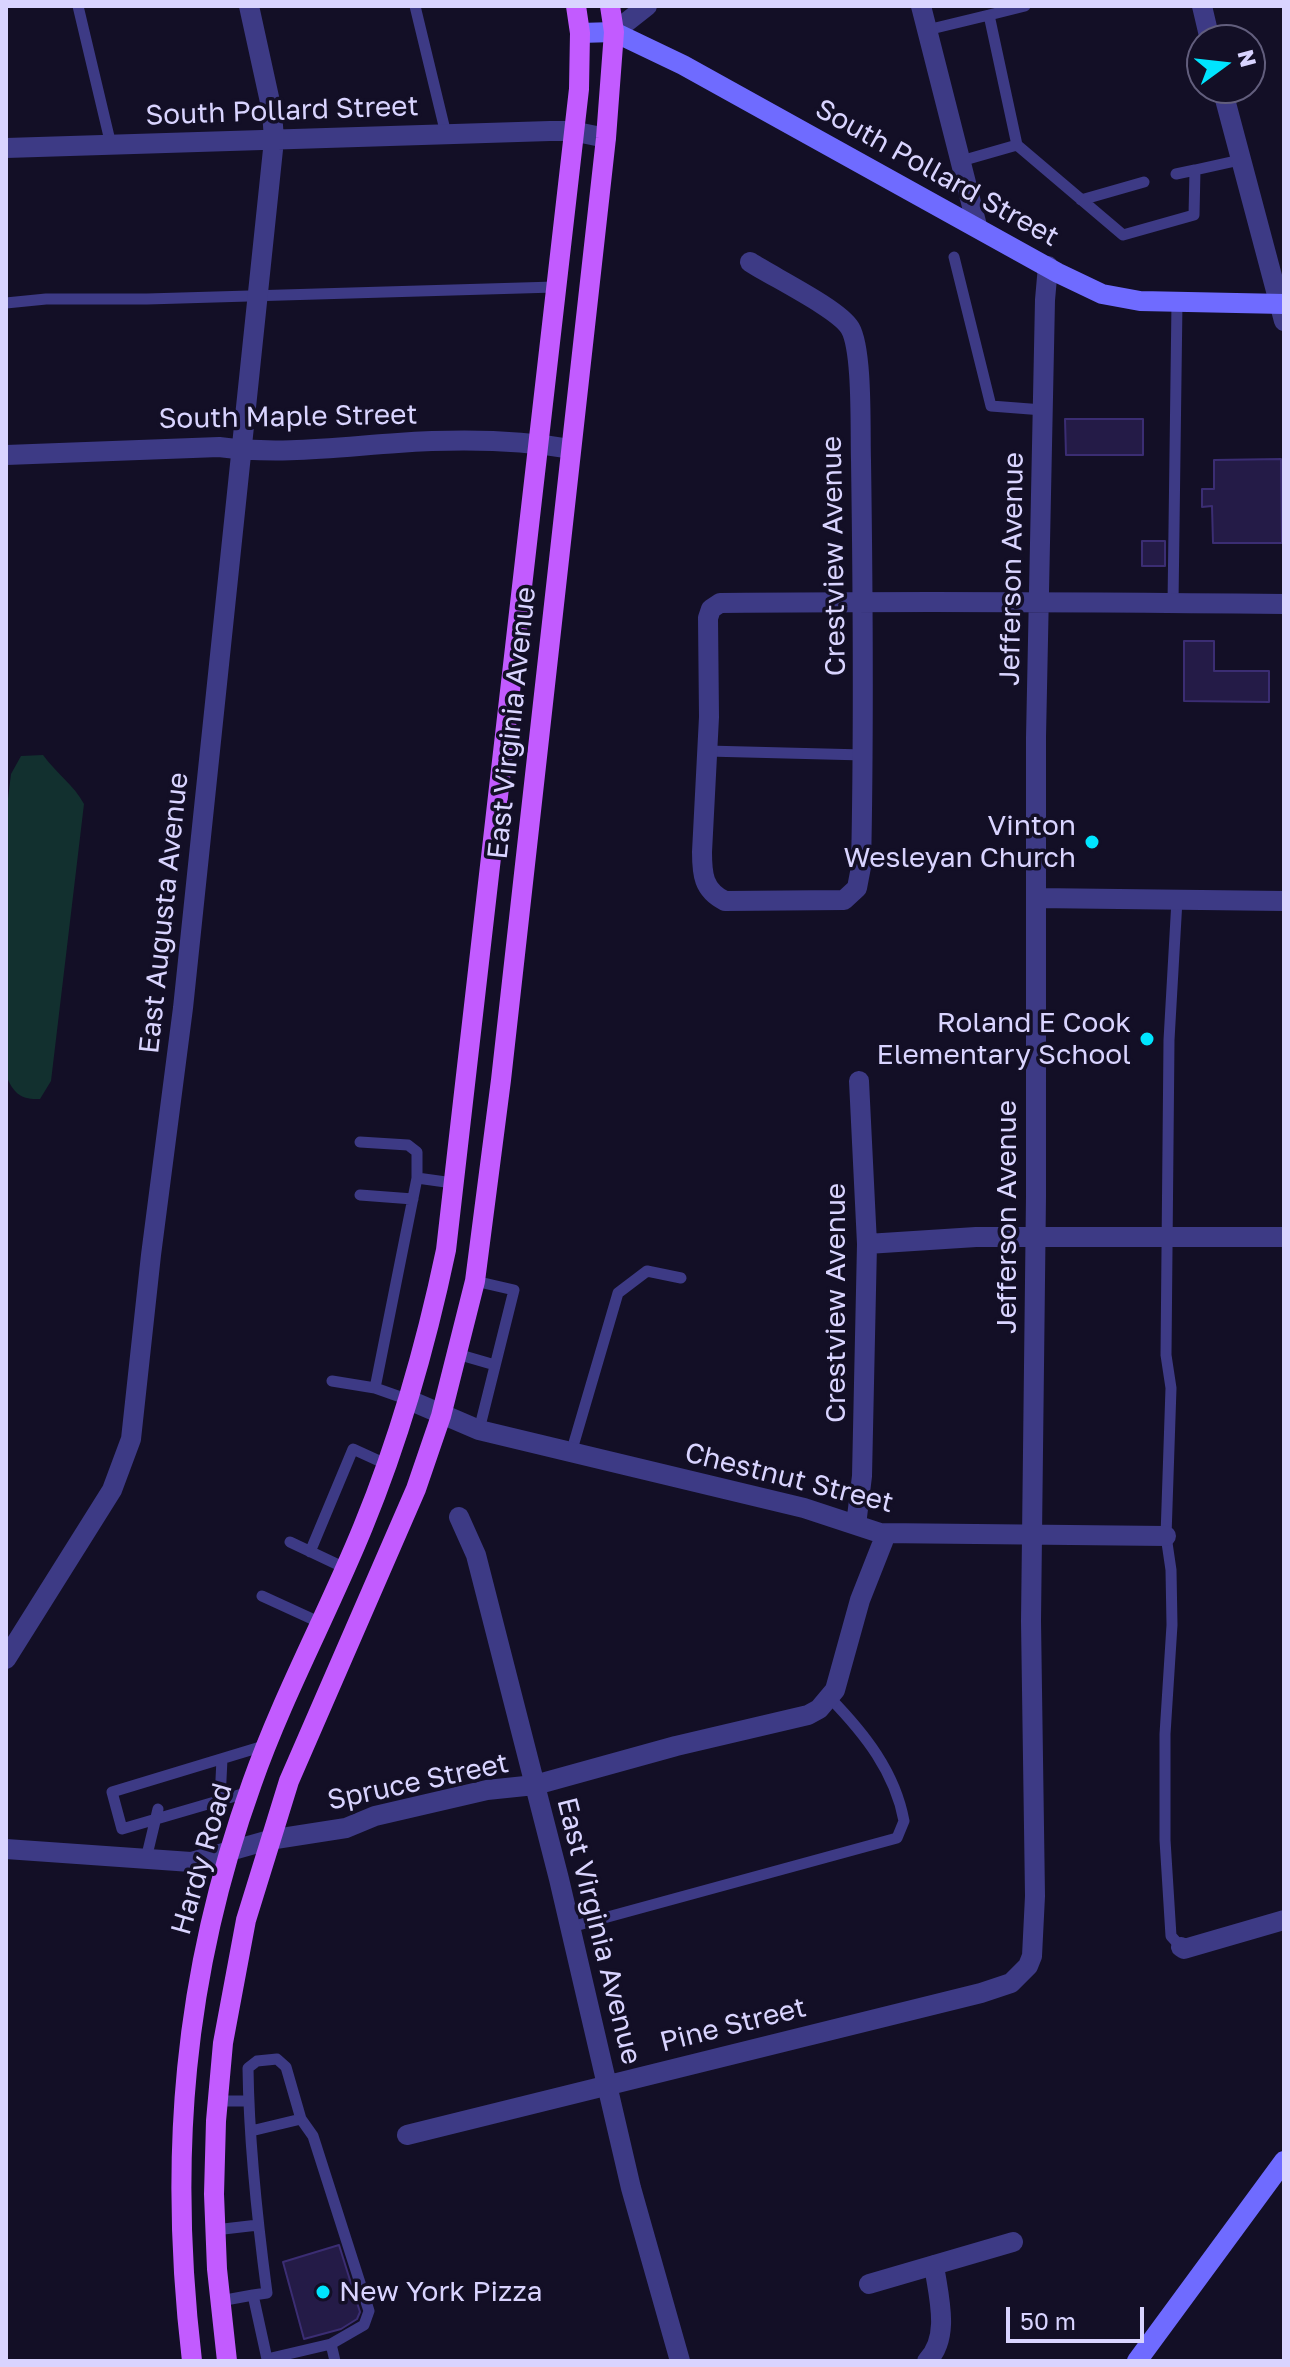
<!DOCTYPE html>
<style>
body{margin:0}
#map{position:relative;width:1290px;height:2367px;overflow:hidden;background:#130f26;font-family:"Golos Text",sans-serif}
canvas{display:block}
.frame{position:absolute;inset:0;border:8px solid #d9d4ff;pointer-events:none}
.north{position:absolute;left:1186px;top:24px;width:80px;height:80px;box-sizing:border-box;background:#130f26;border:2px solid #625e7d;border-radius:50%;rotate:75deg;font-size:22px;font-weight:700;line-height:32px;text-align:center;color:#d9d4ff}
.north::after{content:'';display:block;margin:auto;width:28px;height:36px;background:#00e5ff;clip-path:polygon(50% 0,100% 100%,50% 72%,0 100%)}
.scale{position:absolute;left:1006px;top:2307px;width:138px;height:36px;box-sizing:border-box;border:4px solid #d9d4ff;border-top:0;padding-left:10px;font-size:24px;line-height:28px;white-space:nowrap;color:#d9d4ff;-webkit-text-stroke:6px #130f26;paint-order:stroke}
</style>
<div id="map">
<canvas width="1290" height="2367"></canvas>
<div class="frame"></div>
<div class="north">N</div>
<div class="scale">50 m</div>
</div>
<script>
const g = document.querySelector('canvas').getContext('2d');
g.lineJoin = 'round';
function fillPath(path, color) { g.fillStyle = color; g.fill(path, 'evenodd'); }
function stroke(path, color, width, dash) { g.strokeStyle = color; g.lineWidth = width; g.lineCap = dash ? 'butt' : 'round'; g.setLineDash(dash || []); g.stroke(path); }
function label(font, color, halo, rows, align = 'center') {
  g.font = font + ' "Golos Text",sans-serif'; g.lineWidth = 7; g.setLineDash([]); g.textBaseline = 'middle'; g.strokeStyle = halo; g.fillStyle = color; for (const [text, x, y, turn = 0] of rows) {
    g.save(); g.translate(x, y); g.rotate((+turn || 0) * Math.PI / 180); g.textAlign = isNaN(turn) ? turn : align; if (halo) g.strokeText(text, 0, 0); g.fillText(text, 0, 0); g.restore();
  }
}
fillPath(new Path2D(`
 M43 755C56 773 74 785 84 804L51 1081 40 1099C21 1100 13 1093 6 1075V815L11 774 21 756Z`), '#12302f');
const building = new Path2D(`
 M1065 419H1143V455H1066Z
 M1281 459 1282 543H1213L1212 506 1202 507V489H1214V460Z
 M1142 541H1165V566H1142Z
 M1184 641H1214V671H1269V702L1184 701Z
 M339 2245 360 2312 357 2319 341 2329 304 2339 283 2262Z`);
fillPath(building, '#241b47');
stroke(building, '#3b2d73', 2);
stroke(new Path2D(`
 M78 6 111 145
 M415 6 446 134
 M1025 6 989 15 1017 145 1123 235 1194 215 1195 170 1240 160
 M927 30 989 15
 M961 161 1017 145
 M1176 174 1195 170
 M1081 200 1144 182
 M954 257 991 406 1043 410
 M6 303 46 299H147L555 287
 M1173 603 1177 302
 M707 751 864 755
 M1177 900 1169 1040 1166 1355 1171 1388 1166 1536 1171 1570 1172 1625 1165 1734V1840L1171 1936 1181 1947
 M360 1142 408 1145 417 1152V1178
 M360 1195 413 1199
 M475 1281 514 1290 479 1430
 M457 1354 495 1365
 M332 1381 375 1388
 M409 1400 375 1388 417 1178 453 1183
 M571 1453 618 1293 647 1271 681 1278
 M290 1542 345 1568
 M310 1552 353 1449 388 1465
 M262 1596 321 1623
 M249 1792 122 1829 112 1792 267 1745
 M220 1800 222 1759
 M146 1859 158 1809
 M571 1927 897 1838 904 1821C895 1772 865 1734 830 1698
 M218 2101H249
 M251 2131 301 2119
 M215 2230 258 2225
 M220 2301 253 2295
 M267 2359 253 2295 267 2293C257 2218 249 2144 248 2068L257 2061 277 2059 286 2067 301 2119 313 2136 369 2311 364 2325 331 2344
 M268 2361 267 2359 331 2344 335 2361`), '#3d3a85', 11);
stroke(new Path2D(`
 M921 6 977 226
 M1202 6 1210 40
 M614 32 647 6
 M1222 88 1284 321
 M6 148 550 131H572L606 138
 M750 262C773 277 839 309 850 328 863 350 860 432 861 460 863 596 864 731 861 867L857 888 844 900 725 901C703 890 702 874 702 852L709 717 708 618 711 609 720 603C908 601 1096 602 1284 604
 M6 455 219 447C279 455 338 447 398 443 456 439 514 439 571 449
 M1036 898 1284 901
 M867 1244 976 1237H1284
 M409 1400 479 1430 804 1508 880 1533 1166 1536
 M459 1517 476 1555 559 1879 631 2188 680 2361
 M856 1525 862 1476 867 1244 859 1081
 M6 1659 112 1490 131 1439 151 1255 183 1008 274 140 272 111 249 6
 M6 1849 191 1862 269 1840 346 1828 375 1816 487 1790 535 1785 676 1746 808 1715 819 1709 835 1690 860 1600 886 1534
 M1181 1947 1184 1949 1284 1920
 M407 2135 981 1993 1011 1983 1028 1966 1032 1956 1035 1896 1031 1621 1036 1196V737L1045 300 1048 266
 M869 2284 1013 2242
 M927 2361C951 2337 938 2295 934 2265`), '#3d3a85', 20);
stroke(new Path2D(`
 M580 33 614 32 683 65 1058 273 1102 294 1140 301 1284 304
 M1137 2361 1284 2161`), '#6f6bff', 20);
stroke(new Path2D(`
 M192 2361C168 2159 183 1975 252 1783 283 1695 328 1613 363 1527 400 1437 426 1345 446 1250L579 89 580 33 576 6
 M227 2361 217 2269 214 2194 216 2121 223 2043 246 1920 289 1781 416 1489 441 1416 475 1281 501 1080 606 138 614 32 610 6`), '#c25bff', 20);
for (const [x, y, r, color] of [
 [1092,842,8,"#00e5ff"],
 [1147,1039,8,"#00e5ff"],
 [323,2292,8,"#00e5ff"]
]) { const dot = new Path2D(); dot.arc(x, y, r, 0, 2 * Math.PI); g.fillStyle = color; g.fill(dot); stroke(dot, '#130f26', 3); }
label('28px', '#d9d4ff', '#130f26', [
 ["South Pollard Street",282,111,-2],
 ["South Pollard Street",937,173,29],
 ["South Maple Street",288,417,-1],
 ["Crestview Avenue",834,556,-91],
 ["Jefferson Avenue",1012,569,-89],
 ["East Virginia Avenue",512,723,-84],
 ["East Augusta Avenue",164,913,-84],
 ["Jefferson Avenue",1007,1217,-90],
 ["Crestview Avenue",836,1303,-90],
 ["Chestnut Street",789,1478,14],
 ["Spruce Street",418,1782,-12],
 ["Hardy Road",202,1859,-74],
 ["East Virginia Avenue",599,1931,76],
 ["Pine Street",733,2025,-14]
]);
label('28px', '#d9d4ff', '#130f26', [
 ["Vinton",1076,826],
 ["Wesleyan Church",1076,858],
 ["Roland E Cook",1131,1023],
 ["Elementary School",1131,1055],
 ["New York Pizza",339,2292,"left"]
], 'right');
</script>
